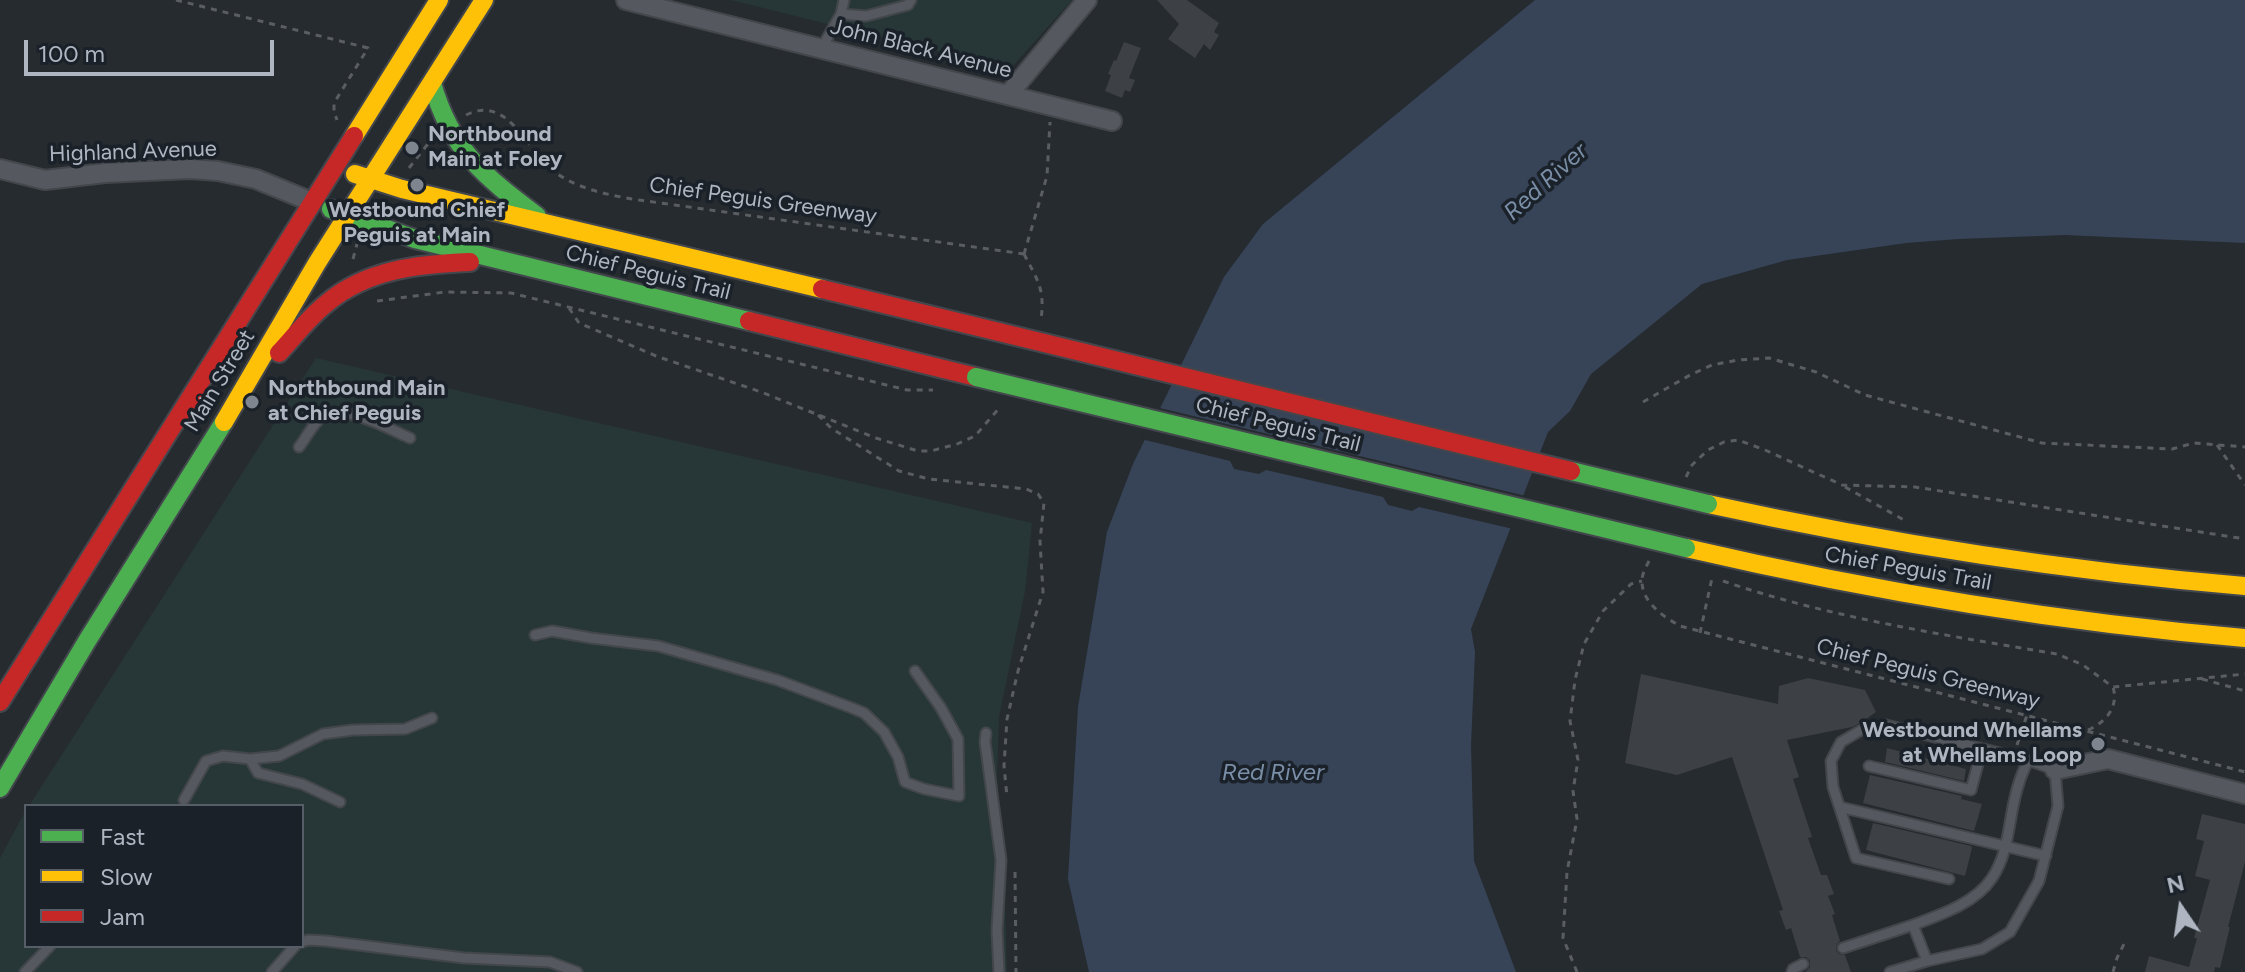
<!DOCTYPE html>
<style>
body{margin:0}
#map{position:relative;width:2245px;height:972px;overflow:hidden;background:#262b30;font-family:Figtree,sans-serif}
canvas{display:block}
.legend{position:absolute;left:24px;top:804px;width:280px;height:144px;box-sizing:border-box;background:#1a2129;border:2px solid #565d66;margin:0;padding:10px 14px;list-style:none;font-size:24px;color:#afb6c1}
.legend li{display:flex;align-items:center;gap:16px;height:40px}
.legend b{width:40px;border:2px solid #565d66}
.north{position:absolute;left:2141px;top:868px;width:80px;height:80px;-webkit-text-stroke:6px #1a2129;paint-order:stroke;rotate:347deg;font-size:22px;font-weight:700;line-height:32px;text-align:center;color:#afb6c1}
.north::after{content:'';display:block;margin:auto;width:28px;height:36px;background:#afb6c1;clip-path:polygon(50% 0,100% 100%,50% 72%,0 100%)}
.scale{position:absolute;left:24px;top:40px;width:250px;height:36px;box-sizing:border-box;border:4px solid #afb6c1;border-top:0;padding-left:10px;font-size:24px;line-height:28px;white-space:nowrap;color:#afb6c1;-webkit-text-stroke:6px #1a2129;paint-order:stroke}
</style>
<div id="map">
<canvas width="2245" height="972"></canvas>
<ul class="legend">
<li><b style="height:10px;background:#4caf50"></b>Fast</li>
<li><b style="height:10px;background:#ffc107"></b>Slow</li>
<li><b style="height:10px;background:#c62828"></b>Jam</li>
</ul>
<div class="north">N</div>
<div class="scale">100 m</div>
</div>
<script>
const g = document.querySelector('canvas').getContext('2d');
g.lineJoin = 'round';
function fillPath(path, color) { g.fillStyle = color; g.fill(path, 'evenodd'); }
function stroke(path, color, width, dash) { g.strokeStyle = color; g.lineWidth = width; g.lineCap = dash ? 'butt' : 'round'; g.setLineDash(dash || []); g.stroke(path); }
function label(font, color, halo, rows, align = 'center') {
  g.font = font + ' Figtree,sans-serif'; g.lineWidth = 7; g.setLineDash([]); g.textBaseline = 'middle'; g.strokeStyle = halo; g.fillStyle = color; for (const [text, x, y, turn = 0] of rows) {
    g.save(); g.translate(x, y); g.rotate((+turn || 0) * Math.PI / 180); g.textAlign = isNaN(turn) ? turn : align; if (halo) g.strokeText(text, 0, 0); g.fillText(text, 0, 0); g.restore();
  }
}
fillPath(new Path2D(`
 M731 0H1072L1010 69Z
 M316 358 1032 523 1025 591 999 717 997 776 1004 864 1007 972H0V858L26 810V946H302V806H29Z`), '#273738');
fillPath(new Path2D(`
 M1535 0H2245V243L2065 235 1958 239 1906 243 1787 260 1702 284 1591 374 1570 411 1548 432 1471 629 1475 652 1471 745 1474 861 1516 972H1089L1068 879 1078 707 1107 532 1133 464 1224 277 1263 224Z`), '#374458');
fillPath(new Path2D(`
 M1156 407 1526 496 1513 529 1419 507 1412 511 1388 505 1383 497 1266 470 1259 474 1234 469 1230 461 1141 439Z`), '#262b30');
fillPath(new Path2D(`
 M1157 0H1187L1219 23 1214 32 1219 35 1210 50 1204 44 1195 58 1168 39 1179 24Z
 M1124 42 1141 48 1129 78 1135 80 1130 92 1125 90 1122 98 1105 91 1111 75 1108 74 1114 60 1116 61Z
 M1641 674 1778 704 1779 686 1808 678 1865 690 1876 712 1862 722 1852 727 1787 740 1799 777 1793 779 1812 837 1808 838 1821 875H1827L1834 894 1828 896 1835 914 1832 915 1840 941 1837 944 1836 950 1839 954 1845 955 1851 972H1805L1810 967V961L1806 957H1800L1791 928 1786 930 1779 911 1783 910 1732 757 1677 775 1625 763Z
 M1887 748 1966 769 1964 781 1885 762Z
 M1870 775 1962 796 1961 799 1982 804 1974 831 1863 803Z
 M2202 814 2245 824V862L2228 927H2230L2220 968 2215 967 2214 972H2145L2149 956 2189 967 2197 938H2194L2210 880 2195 876 2204 841 2196 839Z
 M1873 823 1971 846 1972 848 1965 876 1866 850Z`), '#3d4045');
const lane = new Path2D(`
 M841 14 866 16 908 5 911 0
 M821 49 841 14 844 0
 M299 447C306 438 314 422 323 416 346 404 389 429 410 438
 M535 635 552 631 591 638 658 646 777 680 852 708 864 713 884 732 898 757 905 782 924 789 959 796 958 739 941 708 915 671
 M986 733 985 742 1001 860 997 930 999 972
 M250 759 258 773 302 784 340 802
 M2028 760 2055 770 2058 806 2039 881 2010 932 1982 949 1927 961 1913 925C1940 915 1976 903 1992 878 2011 850 2008 814 2019 783 2021 775 2025 768 2028 760Z
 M1869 766 1971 790 1982 749
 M184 800 206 761 223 756 250 759 279 756 323 734 353 730 405 729 432 718
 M1840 807 2046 856
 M1949 879 1856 858 1833 787 1831 761 1841 742 1863 729 1886 725 2028 760
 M302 942 308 940 326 941 464 958 550 962 577 972
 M1843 948 1913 925
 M25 972 50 946
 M272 972 295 946
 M1792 972 1793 969 1803 964
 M1890 972 1927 961`);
const street = new Path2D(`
 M626 0 1112 121
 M1008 95 1087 0
 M0 169 45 180 105 173 190 169 218 171 256 179 312 202
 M2055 770 2108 759 2245 794`);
const fast = new Path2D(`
 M432 83C451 150 484 176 537 216
 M331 209 415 239 749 321
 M0 788 87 641 224 422`);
const slow = new Path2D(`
 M354 136 439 0
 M355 174 402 189 822 289
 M224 422 317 263 484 0
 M1708 504C1886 543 2064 571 2245 586
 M1686 548C1871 591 2056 622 2245 638`);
const jam = new Path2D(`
 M822 289 999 332
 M749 321 976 377
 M279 353C295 336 309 317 327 303 367 269 420 264 470 262
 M0 702 354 136`);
stroke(lane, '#43474b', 13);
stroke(street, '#43474b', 22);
stroke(fast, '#43474d', 22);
stroke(slow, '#43474d', 22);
stroke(jam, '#43474d', 22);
stroke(new Path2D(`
 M176 0 368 48 334 103V112L337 120
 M466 115C507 94 526 148 551 169 574 188 604 194 632 199L1024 254
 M409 168 431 140
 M1024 254C1038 281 1045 289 1041 320
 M1024 254 1047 176 1050 122
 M353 259 357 244
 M377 301 445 292 511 293 907 390H933
 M569 308 579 323 656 356 761 392 876 438 918 451H931L957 444 975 436 1001 406
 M1643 402 1690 375 1712 365 1738 360 1769 358 1816 372 1865 395 2042 443 2172 449 2194 443 2245 447
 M818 415 831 428 899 471 929 479 1026 489 1038 494 1044 503 1040 541 1043 592 1018 671 1007 719 1004 766 1007 797
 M2217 445 2245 485
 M1686 477 1692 465 1708 450 1724 442 1738 440 1765 450 1842 485 1915 487 2245 539
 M1845 487 1904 520
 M1649 561C1646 567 1642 574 1642 580 1641 602 1664 617 1680 626L2245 772
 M1723 581C1831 618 1945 635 2057 654L2083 665 2113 687 2245 674
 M1700 633 1712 578
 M2202 679 2245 691
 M2088 730C2106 722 2119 707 2113 687
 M2017 745 2027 715
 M1015 872 1016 972
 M1577 972 1563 938 1567 872 1577 819 1573 791 1578 760 1570 721 1575 680 1584 644 1603 611 1631 584 1642 581
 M2113 972 2117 958 2126 940`), '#5a5e62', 3, [6, 6]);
stroke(lane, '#55585f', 9);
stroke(street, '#55585f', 18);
stroke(fast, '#4caf50', 18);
stroke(slow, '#ffc107', 18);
stroke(jam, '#c62828', 18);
const fastBridge = new Path2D(`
 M976 377 1686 548
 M1571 471 1708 504`);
const jamBridge = new Path2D(`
 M999 332 1571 471`);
stroke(fastBridge, '#43474d', 22, []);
stroke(jamBridge, '#43474d', 22, []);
stroke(fastBridge, '#4caf50', 18);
stroke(jamBridge, '#c62828', 18);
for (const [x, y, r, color] of [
 [412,148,8,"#7f858e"],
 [417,185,8,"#7f858e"],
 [252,402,8,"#7f858e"],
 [2098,744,8,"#7f858e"]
]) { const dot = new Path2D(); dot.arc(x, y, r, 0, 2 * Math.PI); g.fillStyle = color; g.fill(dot); stroke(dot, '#1a2129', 3); }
label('22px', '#afb6c1', '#1a2129', [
 ["John Black Avenue",921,49,14],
 ["Highland Avenue",133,152,-2],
 ["Chief Peguis Greenway",763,201,8],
 ["Chief Peguis Trail",648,273,14],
 ["Main Street",220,381,-59],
 ["Chief Peguis Trail",1278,425,14],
 ["Chief Peguis Trail",1908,569,10],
 ["Chief Peguis Greenway",1928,674,14]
]);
label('bold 22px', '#afb6c1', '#1a2129', [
 ["Northbound",428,135],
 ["Main at Foley",428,160],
 ["Westbound Chief",417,211,"center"],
 ["Peguis at Main",417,236,"center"],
 ["Northbound Main",268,389],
 ["at Chief Peguis",268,414],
 ["Westbound Whellams",2082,731,"right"],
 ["at Whellams Loop",2082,756,"right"]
], 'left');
label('italic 24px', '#7a8ea7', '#1a2129', [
 ["Red River",1546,182,-42],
 ["Red River",1273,773]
]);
</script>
